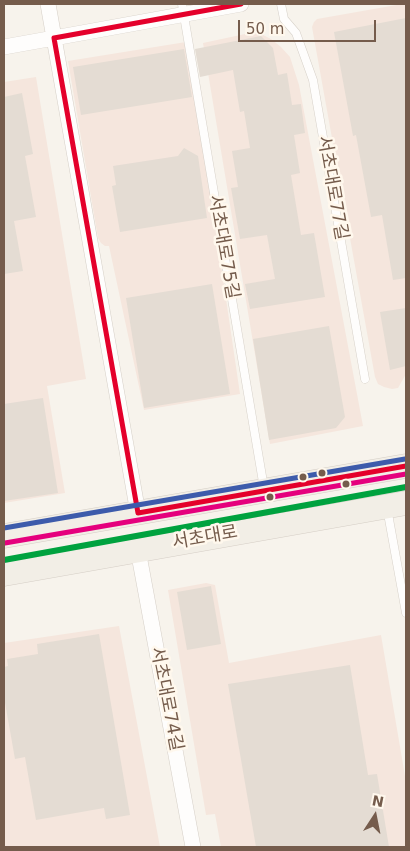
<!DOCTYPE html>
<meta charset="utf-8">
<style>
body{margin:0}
#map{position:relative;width:410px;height:851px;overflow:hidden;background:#f7f3ec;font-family:"DejaVu Sans",sans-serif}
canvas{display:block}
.frame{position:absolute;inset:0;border:5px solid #755c4c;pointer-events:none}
.north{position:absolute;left:350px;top:791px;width:50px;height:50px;-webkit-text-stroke:4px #fff8ed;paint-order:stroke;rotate:11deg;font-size:14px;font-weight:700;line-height:20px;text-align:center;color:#755c4c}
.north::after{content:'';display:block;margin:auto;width:18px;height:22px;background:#755c4c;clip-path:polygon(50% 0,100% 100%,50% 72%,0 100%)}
.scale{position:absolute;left:238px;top:20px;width:138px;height:22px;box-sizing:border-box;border:2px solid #755c4c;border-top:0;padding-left:6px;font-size:15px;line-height:18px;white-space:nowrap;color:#755c4c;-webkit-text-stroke:4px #fff8ed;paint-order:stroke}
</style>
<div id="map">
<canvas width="410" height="851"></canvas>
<div class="frame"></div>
<div class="north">N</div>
<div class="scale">50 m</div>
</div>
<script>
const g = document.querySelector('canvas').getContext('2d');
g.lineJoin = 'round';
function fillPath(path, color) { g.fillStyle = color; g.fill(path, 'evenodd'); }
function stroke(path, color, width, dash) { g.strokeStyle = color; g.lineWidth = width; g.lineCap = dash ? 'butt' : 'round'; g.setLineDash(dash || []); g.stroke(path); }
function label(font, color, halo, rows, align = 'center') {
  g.font = font + ' "DejaVu Sans","Noto Sans KR",sans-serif'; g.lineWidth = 5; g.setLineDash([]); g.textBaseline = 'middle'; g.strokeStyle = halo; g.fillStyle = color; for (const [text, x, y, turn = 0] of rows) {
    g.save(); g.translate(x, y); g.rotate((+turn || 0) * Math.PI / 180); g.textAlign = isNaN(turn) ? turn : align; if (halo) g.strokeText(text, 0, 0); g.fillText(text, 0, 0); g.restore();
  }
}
fillPath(new Path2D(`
 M402 4H406V374L398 388 392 389 384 387 378 384 375 377 312 27 314 22 317 19Z
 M259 33 271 39 281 47 290 57 299 85 363 426 270 444 203 43 245 34Z
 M186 42 215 224 240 394 144 410 109 246H105L101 243 98 238 68 61Z
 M36 77 86 379 47 386 65 493 4 503V82Z
 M206 583 215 585 229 663 381 635 406 782V847H221L215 814 206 815 168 590Z
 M119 626 160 847H4V643Z`), '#f5e6dd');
fillPath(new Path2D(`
 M406 18V278L393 280 382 215 371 217 356 135 353 136 334 32Z
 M261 36 273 48 278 75 287 73 292 105 301 104 305 133 294 135 300 173 291 175 301 235 314 233 325 297 250 309 245 284 275 279 267 235 240 239 231 188 238 187 232 151 250 148 244 111 240 112 233 70 200 77 195 49Z
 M184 49 192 97 81 115 73 67Z
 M22 93 33 154 25 156 36 217 14 221 23 271 4 274V97Z
 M184 148 198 156 207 218 120 232 112 186 116 185 113 166 178 156Z
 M212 284 230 394 144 408 126 298Z
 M406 308V366L390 370 380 312Z
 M329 326 345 417 336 428 269 440 253 339Z
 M43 398 58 493 4 501V404Z
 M211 586 221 644 187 650 177 592Z
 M99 634 130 815 106 819 104 808 36 820 25 757 15 759 4 697V667L8 666 7 659 38 654 37 644Z
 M350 665 368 775 377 774 389 847H256L228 684Z`), '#e4dcd3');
const service = new Path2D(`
 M182 4 264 488
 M281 4 284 19 296 33 313 80 365 379
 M387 508 406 613`);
const minor = new Path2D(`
 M48 4 138 513
 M4 47 54 38 241 4
 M138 550 193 847`);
const primary = new Path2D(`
 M4 536 406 466
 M4 574 406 503`);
stroke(service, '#d6d0c8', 9);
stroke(minor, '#d6d0c8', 16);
stroke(primary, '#d5cec6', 25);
stroke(service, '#fefdfc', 8);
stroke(minor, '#fefdfc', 15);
stroke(primary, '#f2eee6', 24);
stroke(new Path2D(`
 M241 4 54 38 138 513 406 466`), '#e4002b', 5);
stroke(new Path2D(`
 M5 543 406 474`), '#e5007d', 5);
stroke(new Path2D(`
 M4 528 405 459`), '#3d5bab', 5);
stroke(new Path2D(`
 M4 560 406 487`), '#00a23f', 6);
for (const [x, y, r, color] of [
 [322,473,4.5,"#755c4c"],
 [303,477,4.5,"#755c4c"],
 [346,484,4.5,"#755c4c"],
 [270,497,4.5,"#755c4c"]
]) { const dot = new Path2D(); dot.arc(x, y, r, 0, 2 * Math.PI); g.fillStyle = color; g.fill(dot); stroke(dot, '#fff8ed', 2); }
label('18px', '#755c4c', '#fff8ed', [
 ["서초대로77길",332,188,80],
 ["서초대로75길",223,247,80],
 ["서초대로",205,538,-10],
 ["서초대로74길",166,699,79]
]);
</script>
